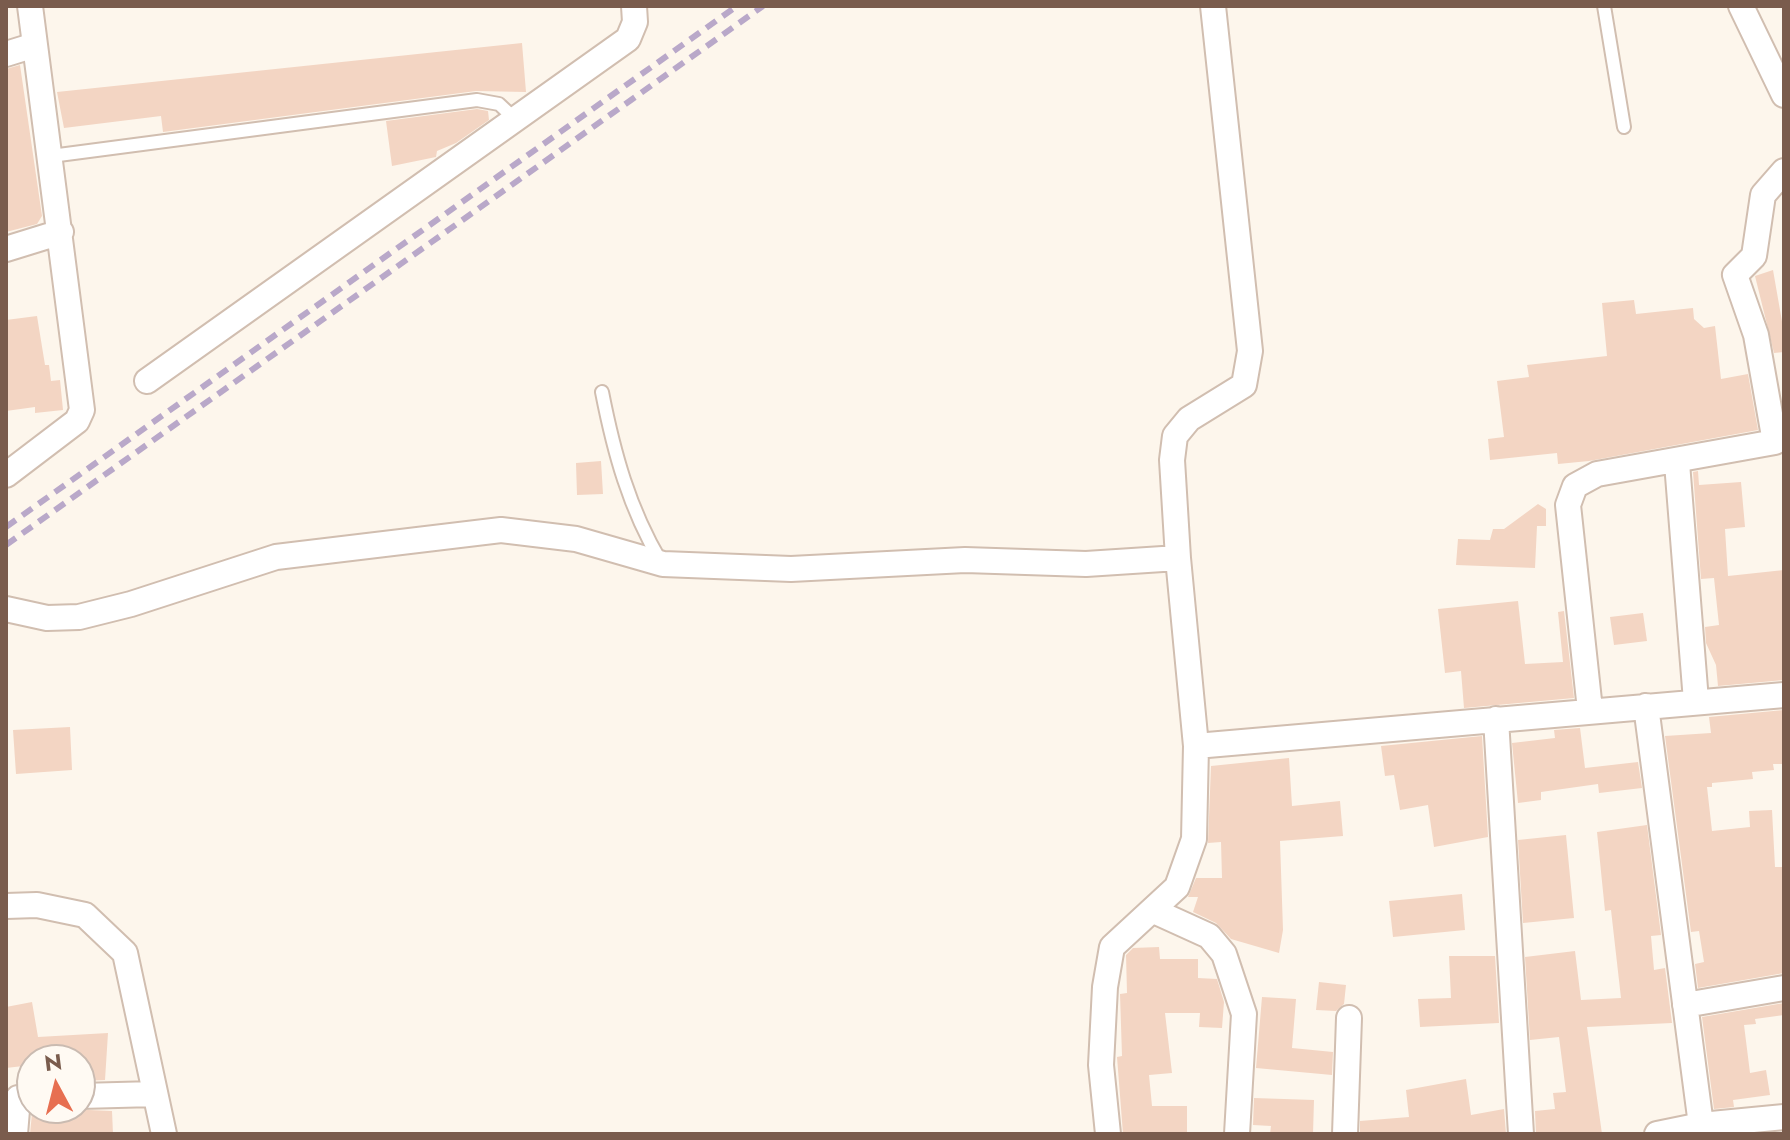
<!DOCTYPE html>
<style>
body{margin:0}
#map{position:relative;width:1790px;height:1140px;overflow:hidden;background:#fdf6ec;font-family:Jost,sans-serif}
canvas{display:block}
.frame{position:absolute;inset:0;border:8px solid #7a5c4d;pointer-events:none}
.north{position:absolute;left:16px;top:1044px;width:80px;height:80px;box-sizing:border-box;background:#fffaf3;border:2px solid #cabbb1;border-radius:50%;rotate:353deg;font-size:22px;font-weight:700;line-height:32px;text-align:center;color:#7a5c4d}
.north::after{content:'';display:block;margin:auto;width:28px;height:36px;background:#e76f51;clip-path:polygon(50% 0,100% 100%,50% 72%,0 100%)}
</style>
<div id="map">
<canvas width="1790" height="1140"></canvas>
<div class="frame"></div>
<div class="north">N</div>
</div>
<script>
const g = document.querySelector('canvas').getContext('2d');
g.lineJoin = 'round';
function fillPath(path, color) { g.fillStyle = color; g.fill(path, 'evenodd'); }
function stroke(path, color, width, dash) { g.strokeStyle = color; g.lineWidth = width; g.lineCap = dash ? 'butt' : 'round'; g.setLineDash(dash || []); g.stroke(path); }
fillPath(new Path2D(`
 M522 43 526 92 476 91 163 132 161 116 64 128 57 92Z
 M20 65 42 216 37 224 6 232V69Z
 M477 109 488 111 489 120 456 143 437 151 436 157 392 166 386 121Z
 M1773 270 1784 333V352L1774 353 1755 276Z
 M1634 300 1636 314 1693 308 1694 319 1704 328 1715 326 1721 379 1748 374 1758 430 1589 461 1558 464 1557 453 1490 460 1488 439 1504 437 1497 381 1529 377 1527 365 1607 356 1602 303Z
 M37 316 45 365H49L51 381 60 380 63 410 35 413V407L6 411V320Z
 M601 461 603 494 577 495 576 463Z
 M1698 471 1699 485 1741 482 1745 527 1725 529 1728 576 1784 570V680L1718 686 1716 665 1706 643 1705 627 1719 625 1714 578 1701 579 1693 472Z
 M1538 504 1546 509V526H1537L1535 568 1456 565 1458 539 1490 540 1493 529H1504Z
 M1518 601 1525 664 1563 662 1558 612 1564 611 1574 698 1464 708 1461 671 1445 673 1438 609Z
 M1643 613 1647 641 1614 645 1610 617Z
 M1784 710V764H1773L1774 770 1752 772 1753 779 1712 783V787H1707L1712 831 1750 827 1749 811 1772 810 1775 867H1783L1784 883V973L1698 988 1695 964 1704 962 1699 931 1691 932 1665 736 1711 733 1709 717Z
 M70 727 72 770 16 774 13 730Z
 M1580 728 1585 768 1638 762 1642 788 1599 793 1598 784 1541 792V800L1518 803 1512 743 1555 738 1554 730Z
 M1482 736 1488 837 1434 847 1428 805 1400 810 1394 775 1385 776 1381 746Z
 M1289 758 1292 806 1340 801 1343 836 1280 841 1283 930 1279 953 1231 939 1216 923 1193 912 1198 897H1188L1196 878H1222L1221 842 1208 843 1211 766Z
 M1647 825 1661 935 1651 936 1654 970 1665 968 1672 1023 1587 1027 1602 1134H1536L1535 1111 1555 1109 1553 1093 1566 1092 1559 1037 1530 1040 1525 957 1575 951 1581 1000 1621 998 1611 910 1605 911 1597 832Z
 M1566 835 1574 918 1523 923 1518 840Z
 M1462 894 1465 930 1393 937 1389 901Z
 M1159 947 1160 959H1198V978L1217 979 1224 1002 1222 1028 1199 1027 1200 1013H1165L1172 1073 1149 1075 1152 1106H1187V1134H1123L1117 1057 1122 1056 1120 994 1127 993 1126 955 1133 948Z
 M1449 956H1495L1499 1023 1420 1027 1418 999 1451 998Z
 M1319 982 1346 985 1344 1004 1336 1011 1316 1010Z
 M1262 997 1296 999 1292 1048 1333 1052 1332 1075 1256 1068Z
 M32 1002 38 1037 108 1033 105 1080 80 1081V1060H32V1065L6 1068V1007Z
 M1784 1003V1015L1755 1019 1756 1024 1744 1025 1750 1073 1766 1070 1770 1095 1733 1100 1734 1107 1714 1109 1702 1017Z
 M1466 1079 1471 1115 1504 1109 1506 1134H1360V1121L1409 1117 1406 1090Z
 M1254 1098 1314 1100 1313 1134H1270L1271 1126 1253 1125Z
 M43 1108 112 1111 113 1134H30L32 1113Z`), '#f3d5c3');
const lane = new Path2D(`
 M1604 6 1624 127
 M51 156 477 100 499 104 516 120
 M602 392C614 453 629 508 661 562`);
const street = new Path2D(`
 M1741 6 1784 95
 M6 54 35 45
 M6 249 61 232
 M147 381 628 39 635 22 634 6
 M1677 463 1696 701
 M6 475 77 421 82 410 30 6
 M6 609 47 618 79 617 131 604 276 557 501 530 576 539 663 564 791 569 965 560 1086 564 1178 558
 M1646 706 1701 1125
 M1590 710 1568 505 1575 486 1597 474 1775 442 1756 335 1735 275 1754 256 1763 195 1784 171
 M1496 719 1521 1134
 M1196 746 1784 695
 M6 906 37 905 85 915 125 953 164 1134
 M1154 911 1209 936 1224 954 1244 1014 1237 1134
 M1685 1005 1784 988
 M80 1096 155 1094
 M15 1134 18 1098H32
 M1108 1134 1101 1065 1105 987 1112 947 1177 887 1194 839 1196 746 1178 558 1172 460 1175 436 1189 419 1244 385 1250 351 1213 6
 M1345 1134 1349 1018
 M1657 1134 1701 1125 1784 1117`);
stroke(lane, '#d1beb0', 16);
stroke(street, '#d1beb0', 28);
stroke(lane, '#fff', 12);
stroke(street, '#fff', 24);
stroke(new Path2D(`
 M6 527 737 6
 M6 545 763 6`), '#b9a8c9', 6, [12, 8]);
</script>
